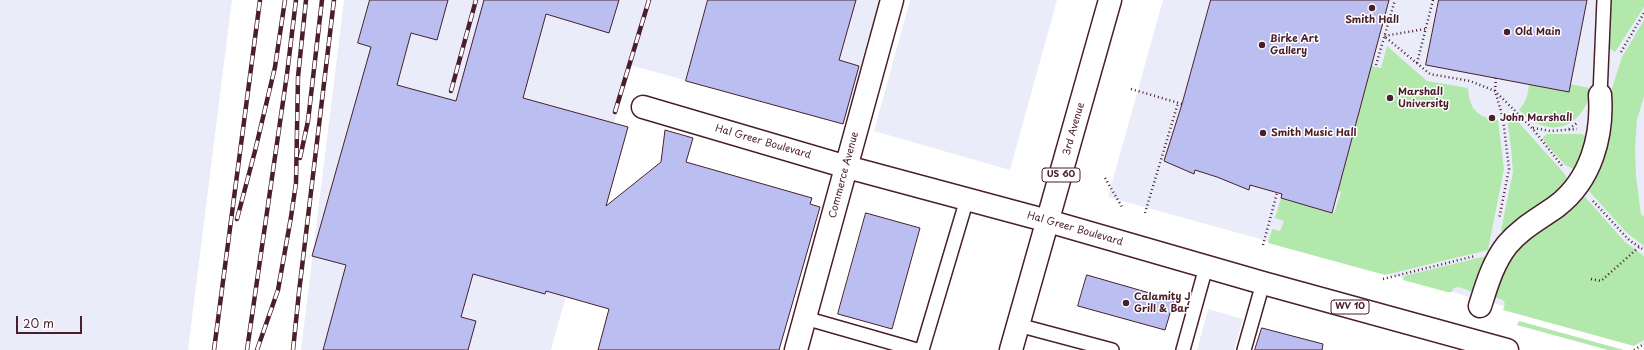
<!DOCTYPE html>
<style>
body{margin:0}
#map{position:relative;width:1644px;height:350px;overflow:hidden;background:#fff;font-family:"Playpen Sans",sans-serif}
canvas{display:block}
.scale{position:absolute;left:16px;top:316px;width:66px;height:18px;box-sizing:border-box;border:2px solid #4a1f2b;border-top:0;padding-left:5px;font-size:12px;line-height:14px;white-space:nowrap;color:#4a1f2b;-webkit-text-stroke:3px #fff;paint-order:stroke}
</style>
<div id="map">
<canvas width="1644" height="350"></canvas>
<div class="scale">20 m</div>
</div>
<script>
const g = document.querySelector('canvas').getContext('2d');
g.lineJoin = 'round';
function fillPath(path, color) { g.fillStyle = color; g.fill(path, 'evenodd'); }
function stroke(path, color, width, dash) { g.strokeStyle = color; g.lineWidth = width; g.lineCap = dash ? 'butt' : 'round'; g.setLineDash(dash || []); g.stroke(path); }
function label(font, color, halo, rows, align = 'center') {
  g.font = font + ' "Playpen Sans",sans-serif'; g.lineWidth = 3; g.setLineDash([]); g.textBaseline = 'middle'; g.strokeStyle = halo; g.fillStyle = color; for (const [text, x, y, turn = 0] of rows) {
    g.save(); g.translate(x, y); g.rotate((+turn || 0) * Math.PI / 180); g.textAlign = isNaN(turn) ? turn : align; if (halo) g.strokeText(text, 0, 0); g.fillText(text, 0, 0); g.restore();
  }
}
fillPath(new Path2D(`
 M0 0H232L188 350H0Z
 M344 0H879L844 124 630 65 551 350H301Z
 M910 0H1057L1010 170 874 131Z
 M1163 0H1644V345L1108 197Z
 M1208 309 1243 319 1234 350H1197Z`), '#ebecfa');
fillPath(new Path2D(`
 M1611 0H1644V7L1615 52 1610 49V46Z
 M1644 20V96L1637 120 1635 149 1636 176 1641 215 1644 216V246L1627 233 1588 190 1587 185 1609 110 1612 88 1622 57Z
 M1387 46 1427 81 1468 88C1469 108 1477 118 1498 120L1504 169 1488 250 1385 275 1268 243 1272 229 1280 231 1284 221 1275 218 1281 198 1334 213 1341 192 1338 191 1371 66 1381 68Z
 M1529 84 1569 92 1570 84 1589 88 1588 92H1591C1580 131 1547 139 1519 110 1526 102 1528 95 1529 84Z
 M1512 115 1563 172 1570 183 1503 234 1501 230 1513 172 1511 148 1507 118Z
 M1547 134H1581L1588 137 1587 151 1574 169 1565 165 1544 141 1543 137Z
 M1579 196 1585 197 1625 242 1644 256V340L1634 346 1503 310 1505 304 1503 300 1491 296 1512 252Z
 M1486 256 1475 293 1459 287 1454 288 1451 292H1447L1403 280 1404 276Z
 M1519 321 1624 350H1608L1517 325Z`), '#b2e8ab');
const building = new Path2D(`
 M370 0H448L437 40 411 33 397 85 456 101 484 0H619L609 33 546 14 523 98 628 127 606 206 661 162 665 130 693 138 686 162 812 198 810 204 820 207 779 350H598L609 309 546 291 545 294 473 274 461 317 476 321 468 350H323L346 265 312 256 371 47 358 43Z
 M708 0H856L839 60 859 66 843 124 686 81Z
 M1211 0H1389L1332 213 1281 198 1282 194 1250 185 1249 190 1217 177 1195 170 1194 174 1164 161 1182 104Z
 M1439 0H1587L1569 92 1426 65Z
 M866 213 920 228 892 329 838 314Z
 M1087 275 1174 300 1165 330 1078 306Z
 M1262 328 1323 344 1322 350H1255Z`);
fillPath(building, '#bbbef0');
stroke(building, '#4a1f2b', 1);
const lane = new Path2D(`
 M1600 95 1604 0
 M805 318 917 350
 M1018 325 1112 350
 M922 350 967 199
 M1183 350 1206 267
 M1244 350 1263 283`);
const street = new Path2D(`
 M643 107 847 167 1048 221
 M1480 306C1487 284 1493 263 1507 245 1521 228 1539 219 1557 206 1591 180 1603 136 1600 95
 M796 350 892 0`);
const primary = new Path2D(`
 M1048 221 1263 283 1507 350
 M1011 350 1110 0`);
stroke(lane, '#4a1f2b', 16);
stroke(street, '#4a1f2b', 25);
stroke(primary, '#4a1f2b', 25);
stroke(new Path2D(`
 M1425 29 1384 36 1430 74 1470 81 1495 91 1532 128 1563 167
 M1621 52 1644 13
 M1417 63 1433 0
 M1376 65 1395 0
 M1496 78 1495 91 1503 118 1509 169 1499 219
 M1131 89 1182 104
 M1533 128 1551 131 1577 129
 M1569 129 1577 123
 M1105 178 1122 207
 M1593 201 1629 240 1644 250
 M1145 213 1178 103
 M1263 245 1277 193
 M1383 279 1475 256
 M1591 279 1601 281 1639 247
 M1634 350 1644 344`), '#4a1f2b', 2.5, [1, 3]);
stroke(lane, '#fff', 13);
stroke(street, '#fff', 22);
stroke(primary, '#fff', 22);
const rail = new Path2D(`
 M451 91 476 0
 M615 112 649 0
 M300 158 308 121 322 0
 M237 219 255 151 275 67 285 0
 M214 350 260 0
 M247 350 287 74 296 0
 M257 350 278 290 291 217 296 183 298 77 306 0
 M293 350 299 292 334 0`);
stroke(rail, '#4a1f2b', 4.5);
stroke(rail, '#fff', 3, [9]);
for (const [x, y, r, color] of [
 [1372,8,4,"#4a1f2b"],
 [1507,32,4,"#4a1f2b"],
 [1262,45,4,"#4a1f2b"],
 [1390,98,4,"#4a1f2b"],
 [1492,118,4,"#4a1f2b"],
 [1263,133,4,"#4a1f2b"],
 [1126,303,4,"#4a1f2b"]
]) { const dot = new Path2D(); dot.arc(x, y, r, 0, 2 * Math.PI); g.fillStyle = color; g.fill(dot); stroke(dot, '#fff', 1.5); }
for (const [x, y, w] of [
 [1061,175,38],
 [1350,307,38]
]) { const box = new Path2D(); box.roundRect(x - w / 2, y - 7, w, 14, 3); g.fillStyle = '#fff'; g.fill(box); stroke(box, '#4a1f2b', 1); }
label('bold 9px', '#4a1f2b', null, [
 ["US 60",1061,175],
 ["WV 10",1350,307]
]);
label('bold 10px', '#4a1f2b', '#fff', [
 ["Smith Hall",1372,20,"center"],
 ["Old Main",1515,32],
 ["Birke Art",1270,39],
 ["Gallery",1270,51],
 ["Marshall",1398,92],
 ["University",1398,104],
 ["John Marshall",1500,118],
 ["Smith Music Hall",1271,133],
 ["Calamity J",1134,297],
 ["Grill & Bar",1134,309]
], 'left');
label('10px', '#4a1f2b', '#fff', [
 ["3rd Avenue",1074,129,-74],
 ["Hal Greer Boulevard",763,142,16],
 ["Commerce Avenue",844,175,-75],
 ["Hal Greer Boulevard",1075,229,16]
]);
</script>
